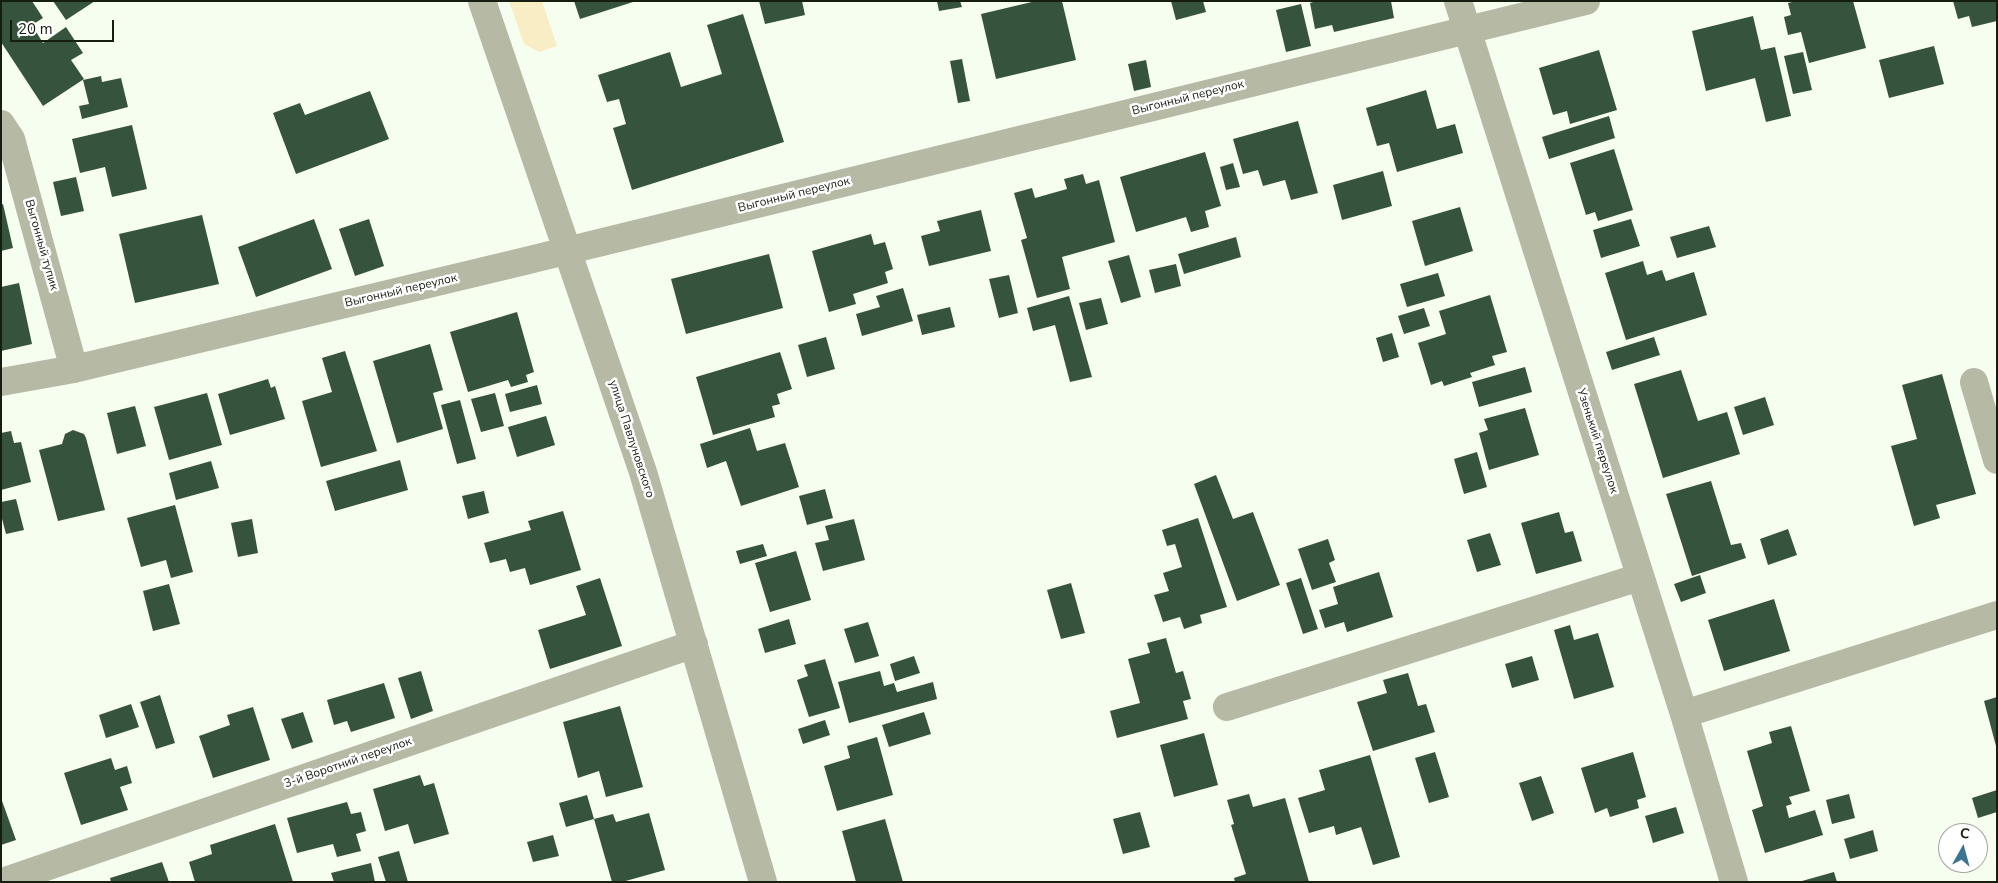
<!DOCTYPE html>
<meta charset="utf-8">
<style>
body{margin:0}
#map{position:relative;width:1998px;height:883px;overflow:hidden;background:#f6fef0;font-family:"Nunito Sans",sans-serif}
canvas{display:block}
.frame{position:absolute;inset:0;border:2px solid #161d11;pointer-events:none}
.north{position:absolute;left:1938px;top:823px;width:50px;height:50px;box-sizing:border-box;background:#fff;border:1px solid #a2a5a0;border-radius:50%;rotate:7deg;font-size:14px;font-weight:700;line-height:20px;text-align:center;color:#161d11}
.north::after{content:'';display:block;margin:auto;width:18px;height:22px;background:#3c758f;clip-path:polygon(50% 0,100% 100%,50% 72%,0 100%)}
.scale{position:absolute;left:10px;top:20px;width:104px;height:22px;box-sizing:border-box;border:2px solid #161d11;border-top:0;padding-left:6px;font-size:15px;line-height:18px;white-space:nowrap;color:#161d11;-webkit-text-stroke:4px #fff;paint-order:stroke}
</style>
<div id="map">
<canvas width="1998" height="883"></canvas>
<div class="frame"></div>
<div class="north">С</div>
<div class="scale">20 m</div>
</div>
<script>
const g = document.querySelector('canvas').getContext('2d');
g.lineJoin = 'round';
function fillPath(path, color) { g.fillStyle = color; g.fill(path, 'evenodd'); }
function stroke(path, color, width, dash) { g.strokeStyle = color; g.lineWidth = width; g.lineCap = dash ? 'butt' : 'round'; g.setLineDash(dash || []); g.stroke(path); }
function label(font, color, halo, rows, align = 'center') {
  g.font = font + ' "Nunito Sans",sans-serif'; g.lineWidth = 5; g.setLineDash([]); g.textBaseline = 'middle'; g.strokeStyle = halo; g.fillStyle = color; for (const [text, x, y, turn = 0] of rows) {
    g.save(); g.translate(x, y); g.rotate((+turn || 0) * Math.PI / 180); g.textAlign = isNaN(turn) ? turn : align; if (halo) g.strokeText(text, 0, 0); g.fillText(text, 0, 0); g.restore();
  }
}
fillPath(new Path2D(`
 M509 1H542L557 46 539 52 524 44Z`), '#f9edc5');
fillPath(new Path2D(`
 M1 1H32L43 18 32 25 43 43 66 27 83 53 71 60 84 79 43 106 1 42Z
 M53 1H95L66 20Z
 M574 1H633V2L580 19Z
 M759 1H802L805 15 765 24Z
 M937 1H960L962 7 939 11Z
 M1036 1H1062L1076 60 996 79 981 14Z
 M1171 1H1203L1206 12 1176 20Z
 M1316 1H1391L1394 18 1334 32 1332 25 1315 29 1310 3Z
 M1796 1H1853L1866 48 1809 63 1801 32 1788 35 1784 17 1791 15 1788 3Z
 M1953 1H1997V21L1972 27 1969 16 1958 19Z
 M1301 4 1311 46 1286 52 1276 10Z
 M743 14 784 142 632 190 613 128 626 124 619 99 607 102 598 75 670 52 681 87 722 74 707 25Z
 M1753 16 1761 50 1775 47 1791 116 1766 122 1755 78 1706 91 1692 31Z
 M1934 46 1944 84 1889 98 1879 60Z
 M1599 50 1617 110 1570 124 1567 111 1553 115 1539 68Z
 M1803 52 1812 90 1793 94 1784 56Z
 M962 59 970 101 958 103 950 61Z
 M1146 60 1151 87 1134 91 1128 64Z
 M101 76 102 82 121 78 128 107 82 119 79 106 89 104 83 80Z
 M1426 90 1437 129 1455 124 1463 153 1397 172 1389 143 1377 146 1366 108Z
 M370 91 389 139 296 174 273 113 300 103 305 115Z
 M1609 116 1615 138 1549 159 1542 137Z
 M1298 121 1318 193 1291 200 1285 180 1263 186 1258 170 1243 174 1233 139Z
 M132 125 147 189 112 197 105 167 80 173 72 139Z
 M1614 149 1633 210 1598 221 1595 212 1586 215 1570 163Z
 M1205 152 1221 206 1205 211 1209 227 1191 232 1186 217 1136 232 1120 177Z
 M1233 163 1240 187 1226 190 1220 167Z
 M1383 171 1392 206 1342 220 1333 185Z
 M1083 174 1086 184 1099 180 1115 242 1062 257 1070 289 1037 298 1021 240 1027 238 1014 193 1032 188 1035 198 1067 189 1064 179Z
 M76 177 84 211 61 216 53 182Z
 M3 204 13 248 1 251V205Z
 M1460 207 1473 251 1425 266 1412 221Z
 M981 210 991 251 929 266 921 236 940 231 937 221Z
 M202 215 219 284 135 303 119 234Z
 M314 219 332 269 256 297 238 247Z
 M369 219 384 266 355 276 339 229Z
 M1631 219 1640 246 1601 258 1593 230Z
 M1709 226 1716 247 1677 258 1670 237Z
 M871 234 874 245 885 242 893 269 885 272 888 283 853 294 856 304 829 312 812 251Z
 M1236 237 1241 257 1184 274 1178 254Z
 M769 254 783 308 686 334 671 279Z
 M1129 255 1141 297 1121 303 1108 261Z
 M1643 261 1647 275 1662 270 1666 281 1694 272 1707 315 1626 340 1605 273Z
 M1176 264 1181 286 1155 293 1149 270Z
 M1438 273 1445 296 1407 307 1400 284Z
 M1009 275 1018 313 999 318 989 279Z
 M19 283 32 344 1 351V287Z
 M903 288 913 321 862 336 856 314 880 307 876 296Z
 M1490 295 1507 352 1492 356 1495 365 1470 373 1472 377 1444 386 1442 381 1431 385 1418 343 1446 334 1439 311Z
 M1069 296 1092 377 1070 382 1055 325 1033 331 1027 308Z
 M1101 298 1108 324 1086 330 1079 303Z
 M950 307 955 327 922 335 917 315Z
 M1424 308 1430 326 1404 334 1398 316Z
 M517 312 534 372 526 375 528 382 511 387 508 380 468 392 450 332Z
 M1392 333 1399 357 1383 362 1376 338Z
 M826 337 835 369 807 377 798 345Z
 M1654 337 1660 355 1612 370 1606 352Z
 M430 344 443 390 433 393 443 429 397 443 373 361Z
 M345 351 377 451 321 467 302 401 332 392 322 358Z
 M780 352 792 389 777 394 780 404 772 406 775 417 713 435 696 377Z
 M1525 367 1532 392 1479 407 1472 382Z
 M1681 370 1698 421 1727 412 1740 454 1663 478 1634 384Z
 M1942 374 1976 494 1936 505 1940 518 1914 526 1891 446 1917 439 1902 385Z
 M268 379 271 388 275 386 285 419 230 435 218 394Z
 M537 385 542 404 510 412 505 394Z
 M207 393 222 445 169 460 154 407Z
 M495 393 504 426 481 432 471 399Z
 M1765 397 1774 425 1743 435 1734 407Z
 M460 400 476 459 457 464 441 405Z
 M135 406 146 446 117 454 107 413Z
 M1525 408 1539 455 1489 470 1479 433 1488 430 1484 419Z
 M546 416 555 445 517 457 508 427Z
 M750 428 757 451 785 443 799 487 741 506 726 461 707 468 700 444Z
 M73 430 84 434 86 438 105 510 58 521 39 450 62 444 65 434Z
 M11 431 14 443 21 442 31 482 1 490V433Z
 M1477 452 1487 487 1464 494 1454 459Z
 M400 460 408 490 335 511 326 481Z
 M211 461 219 488 176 500 169 473Z
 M1216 475 1233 519 1253 512 1280 585 1237 601 1194 484Z
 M1711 481 1731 545 1741 543 1746 558 1692 576 1666 494Z
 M825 489 833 518 807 525 799 496Z
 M484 491 489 513 468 519 462 496Z
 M16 499 24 530 6 534 1 515V502Z
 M175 505 193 572 171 578 166 560 141 567 127 518Z
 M563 511 581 570 530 585 525 568 510 572 506 559 490 563 484 543 531 530 528 521Z
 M1559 512 1565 533 1573 531 1582 561 1536 574 1521 523Z
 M1198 518 1227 607 1200 615 1202 623 1184 629 1180 617 1163 622 1154 595 1169 591 1163 573 1182 567 1175 544 1167 546 1162 530Z
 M252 519 258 553 238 557 231 523Z
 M854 519 865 560 823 571 815 543 829 540 825 526Z
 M1788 529 1797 555 1768 565 1760 539Z
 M1490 533 1501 565 1477 572 1467 540Z
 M1328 539 1335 560 1329 563 1336 582 1312 590 1298 549Z
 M763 544 767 556 740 564 736 551Z
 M796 551 811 600 770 612 755 563Z
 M1379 572 1393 617 1347 632 1344 622 1325 628 1319 610 1338 604 1333 587Z
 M1700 575 1706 593 1681 602 1674 584Z
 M600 578 622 646 550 669 538 630 586 615 576 586Z
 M1301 578 1318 629 1303 634 1286 583Z
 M1071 583 1085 633 1061 639 1047 590Z
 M169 584 180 624 153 631 143 591Z
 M1774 599 1790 651 1724 671 1708 620Z
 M789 619 796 644 765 653 758 629Z
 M868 622 879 656 855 663 844 629Z
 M1570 625 1574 640 1598 633 1614 687 1574 699 1554 630Z
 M1166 638 1176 673 1183 671 1191 699 1183 701 1188 719 1117 738 1110 711 1140 703 1128 659 1150 653 1147 643Z
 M914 656 920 673 895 681 890 664Z
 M1532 656 1539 680 1512 688 1505 664Z
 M825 659 840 708 809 717 797 680 808 676 804 665Z
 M421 671 433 711 411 719 398 678Z
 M880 671 884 686 894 683 897 692 933 682 937 699 849 723 838 682Z
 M1408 673 1418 706 1426 704 1435 732 1373 751 1357 702 1387 693 1383 680Z
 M384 683 395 718 351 732 347 721 334 725 327 700Z
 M160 695 175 743 156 749 140 702Z
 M1997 697V745L1996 746 1984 701Z
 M131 704 139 727 106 738 99 715Z
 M620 706 643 787 606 797 599 771 578 778 563 722Z
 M253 707 270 760 213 778 199 736 230 725 227 715Z
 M303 712 313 742 292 749 281 719Z
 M924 712 931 734 889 747 882 725Z
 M825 720 830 735 803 744 798 729Z
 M1791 726 1810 791 1789 797 1792 804 1786 806 1789 818 1815 810 1823 835 1765 853 1752 810 1763 806 1747 751 1772 743 1769 732Z
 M1204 733 1218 785 1174 797 1160 745Z
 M877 737 893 795 837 811 824 766 850 758 847 746Z
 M1435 752 1449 797 1429 803 1415 758Z
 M1633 752 1646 797 1637 800 1639 808 1610 817 1607 808 1595 813 1581 768Z
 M1370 755 1400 857 1373 865 1361 827 1336 835 1334 826 1309 833 1298 798 1325 790 1319 770Z
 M111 758 115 770 127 766 132 783 120 787 128 810 81 825 64 773Z
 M420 775 424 786 434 783 449 834 414 844 408 824 385 831 373 789Z
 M1541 776 1554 813 1532 821 1519 783Z
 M1997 790V812L1978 818 1972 798Z
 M1249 794 1253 807 1285 798 1309 882H1235L1234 878 1246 874 1231 825 1234 824 1227 800Z
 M1849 794 1855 818 1832 824 1826 800Z
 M587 795 594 819 566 827 559 803Z
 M1 798 16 840 1 845Z
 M347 802 351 814 361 812 366 831 356 834 361 851 337 857 333 844 297 853 287 818Z
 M1676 807 1684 833 1653 843 1645 816Z
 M1140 812 1150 847 1123 854 1113 819Z
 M649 813 665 870 622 882H612L594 819 613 814 616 822Z
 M885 819 903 882H856L842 831Z
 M275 824 293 882H195L189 862 212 854 210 845Z
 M1873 830 1878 851 1850 859 1844 839Z
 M553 835 559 856 533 862 527 842Z
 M399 851 408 882H386L378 857Z
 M162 862 169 882H111L110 878Z
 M371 863 375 882H334L331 873Z
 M1834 872 1837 882H1802V881Z`), '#36533d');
stroke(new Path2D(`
 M482 1 643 472 763 882
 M1458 1 1684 714 1734 882
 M1 124 11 139 74 369
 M1 382 74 369 521 262 1586 1
 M1974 382 1997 460
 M1227 707 1640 577
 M1684 714 1997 615
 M2 882 694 644`), '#b6b9a3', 28);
label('12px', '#161d11', '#fff', [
 ["Выгонный переулок",1188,98,-14],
 ["Выгонный переулок",794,195,-14],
 ["Выгонный тупик",41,245,74],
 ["Выгонный переулок",401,291,-13],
 ["улица Павлуновского",631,439,72],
 ["Узенький переулок",1597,441,72],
 ["3-й Воротний переулок",348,763,-19]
]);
</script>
